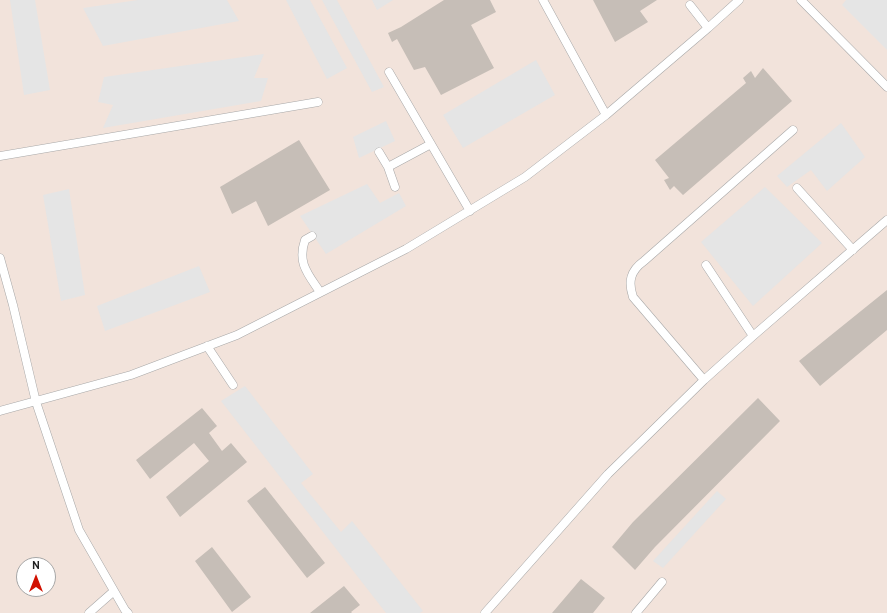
<!DOCTYPE html>
<style>
body{margin:0}
#map{position:relative;width:887px;height:613px;overflow:hidden;background:#f1efe7;font-family:Overpass,sans-serif}
canvas{display:block}
.north{position:absolute;left:16px;top:557px;width:40px;height:40px;box-sizing:border-box;background:#fff;border:1px solid #a6a6a6;border-radius:50%;rotate:0deg;font-size:11px;font-weight:700;line-height:16px;text-align:center;color:#212121}
.north::after{content:'';display:block;margin:auto;width:14px;height:18px;background:#d11101;clip-path:polygon(50% 0,100% 100%,50% 72%,0 100%)}
</style>
<div id="map">
<canvas width="887" height="613"></canvas>
<div class="north">N</div>
</div>
<script>
const g = document.querySelector('canvas').getContext('2d');
g.lineJoin = 'round';
function fillPath(path, color) { g.fillStyle = color; g.fill(path, 'evenodd'); }
function stroke(path, color, width, dash) { g.strokeStyle = color; g.lineWidth = width; g.lineCap = dash ? 'butt' : 'round'; g.setLineDash(dash || []); g.stroke(path); }
fillPath(new Path2D(`
 M0 0H887V613H0ZM24 565H48V589H24Z`), '#f2e3db');
fillPath(new Path2D(`
 M10 0H35L50 90 24 95Z
 M138 0H227L239 21 103 46 83 8Z
 M286 0H310L347 68 327 79Z
 M322 0H337L384 87 372 92Z
 M372 0H393L377 10Z
 M846 0H887V50L842 5Z
 M264 54 254 78H268L261 101 103 128 113 105 98 102 104 77Z
 M536 60 555 95 463 148 443 115Z
 M386 121 395 141 359 158 353 137Z
 M841 123 865 157 827 191 811 170 787 187 777 176Z
 M367 184 380 203 399 193 406 206 326 254 300 216Z
 M765 187 822 243 753 306 701 242Z
 M69 189 85 295 61 301 43 195Z
 M199 266 210 292 105 331 97 306Z
 M245 386 313 474 301 483 341 532 352 521 423 611 420 613H386L221 401Z
 M717 491 726 499 663 568 653 561Z`), '#e5e5e5');
fillPath(new Path2D(`
 M444 0H490L496 12 471 25 494 68 441 95 425 67 414 70 397 39 392 42 388 33 401 27Z
 M593 0H657L640 11 648 22 615 42Z
 M763 68 792 101 683 195 674 186 670 190 664 180 669 178 655 160 746 83 743 78 751 71 755 78Z
 M299 140 330 190 268 226 256 201 232 214 220 187Z
 M887 290V330L820 386 799 361Z
 M758 398 780 421 655 547 635 570 612 547 633 522Z
 M202 408 217 426 209 433 222 451 231 443 247 462 180 517 166 497 209 461 194 443 150 479 136 460Z
 M265 487 325 563 307 578 247 501Z
 M212 547 251 597 232 612 195 561Z
 M581 579 605 598 593 613H552Z
 M344 586 360 605 351 612 352 613H310Z`), '#c6beb7');
const lane = new Path2D(`
 M543 0 606 115
 M801 0 887 87
 M690 5 708 28
 M389 72 470 211
 M379 152 388 167 395 187
 M0 156 318 102
 M388 167 431 144
 M797 188 853 250
 M312 236 305 240C297 263 308 274 320 292
 M0 258 13 305 36 402 79 530 125 610 128 613
 M706 265 753 336
 M207 346 233 385
 M704 380 633 297C628 282 630 271 644 261L793 130
 M0 411 131 375 237 335 406 249 525 177 606 115 708 28 739 0
 M89 613 114 591
 M485 613 608 474 704 380 753 336 887 220
 M636 613 662 582`);
stroke(lane, '#a8a8a8', 9);
stroke(lane, '#fff', 8);
</script>
